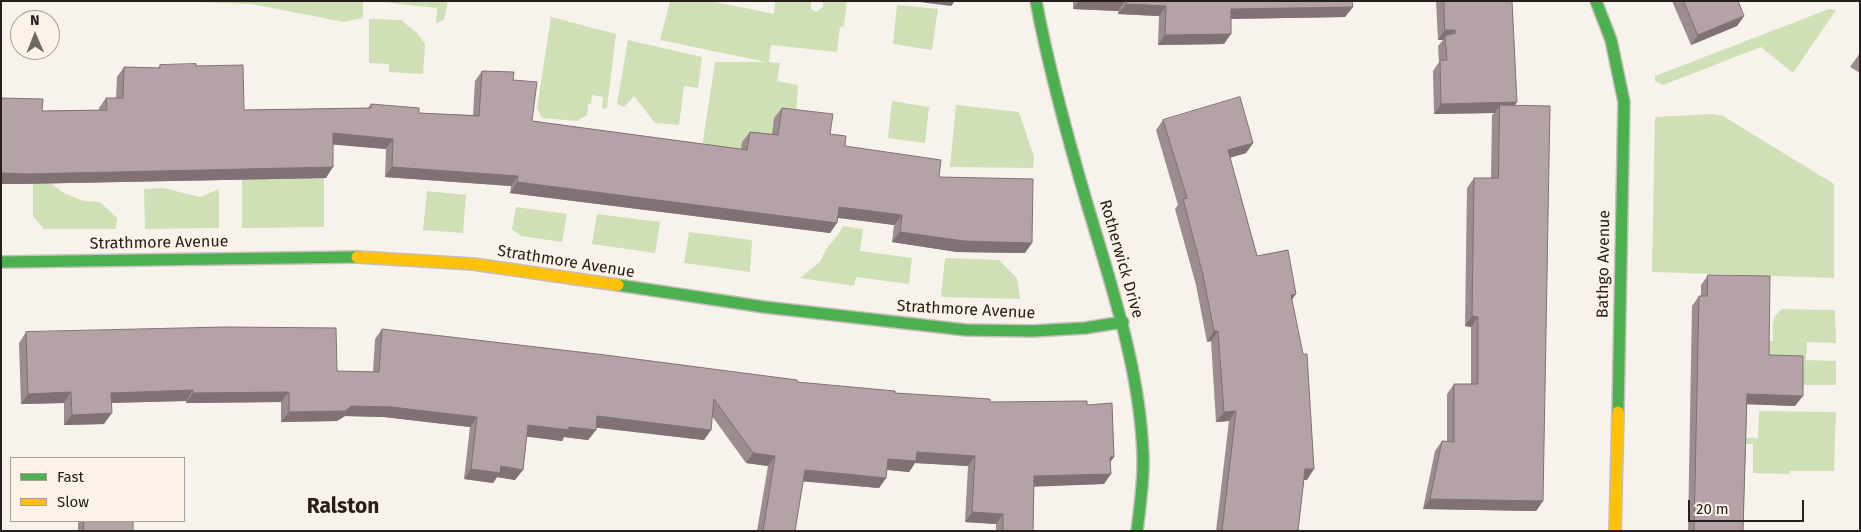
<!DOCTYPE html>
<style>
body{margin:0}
#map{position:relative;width:1861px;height:532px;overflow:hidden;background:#f8f2ec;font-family:"Fira Sans",sans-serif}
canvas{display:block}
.frame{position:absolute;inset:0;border:2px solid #25201b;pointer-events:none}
.legend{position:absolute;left:10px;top:457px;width:175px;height:65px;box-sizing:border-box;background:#fdf2e7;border:1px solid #a79e95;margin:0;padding:6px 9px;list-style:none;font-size:15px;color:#25201b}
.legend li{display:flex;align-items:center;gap:10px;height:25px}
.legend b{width:25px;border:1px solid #a79e95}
.north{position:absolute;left:10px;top:10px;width:50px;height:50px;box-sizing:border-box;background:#fdf2e7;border:1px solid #a79e95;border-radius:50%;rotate:359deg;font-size:14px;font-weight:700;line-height:20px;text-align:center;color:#25201b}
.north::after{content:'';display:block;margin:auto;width:18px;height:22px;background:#6f6a64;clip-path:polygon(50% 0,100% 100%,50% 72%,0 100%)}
.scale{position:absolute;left:1688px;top:500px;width:116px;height:22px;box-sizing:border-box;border:2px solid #25201b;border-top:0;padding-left:6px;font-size:15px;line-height:18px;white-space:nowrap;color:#25201b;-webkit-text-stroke:4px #fdf2e7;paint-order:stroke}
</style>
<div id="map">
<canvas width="1861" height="532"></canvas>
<div class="frame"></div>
<ul class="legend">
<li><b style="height:6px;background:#4caf50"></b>Fast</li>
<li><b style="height:6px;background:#ffc107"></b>Slow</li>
</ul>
<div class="north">N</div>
<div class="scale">20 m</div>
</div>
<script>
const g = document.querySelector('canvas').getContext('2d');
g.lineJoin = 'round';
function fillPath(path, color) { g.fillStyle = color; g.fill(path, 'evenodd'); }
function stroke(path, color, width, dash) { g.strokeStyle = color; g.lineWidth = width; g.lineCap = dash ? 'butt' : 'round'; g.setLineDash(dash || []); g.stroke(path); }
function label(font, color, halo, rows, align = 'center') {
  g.font = font + ' "Fira Sans",sans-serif'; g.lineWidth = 5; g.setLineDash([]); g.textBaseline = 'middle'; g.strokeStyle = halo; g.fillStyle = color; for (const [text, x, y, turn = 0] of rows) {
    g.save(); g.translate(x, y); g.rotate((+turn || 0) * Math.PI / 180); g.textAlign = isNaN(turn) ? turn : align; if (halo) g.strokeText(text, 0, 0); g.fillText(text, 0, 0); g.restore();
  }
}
fillPath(new Path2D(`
 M163 1H363V18L344 22 251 4Z
 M371 1H448L444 20 436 23 437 8Z
 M670 1H711L774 14 775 1H811V9L816 12 823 7V1H847L844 26 840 27 837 52 771 45 769 62 780 63 777 81 798 85 796 119 771 144 741 151 702 147 715 62H766L660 40Z
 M897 5 938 9 932 50 893 44Z
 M1829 9 1836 10 1793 73 1761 47 1663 85 1655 81V76Z
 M551 17 616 34 607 108 602 109 603 97 592 95 591 104H588L587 115 577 121 542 118 537 108Z
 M369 19 401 20 417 33 425 44 423 74 389 72V64L369 63Z
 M628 40 702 57 698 88 684 86 679 125 655 123 634 96 624 107 617 104Z
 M892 101 929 107 925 143 888 138Z
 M956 105 1019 112 1034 157 1033 168 950 167Z
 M1712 114 1723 116 1834 184V278L1652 272 1655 117Z
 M33 166H44L53 185 64 193 84 201 100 202 117 218 116 229H44L33 216Z
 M242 178H324V227L242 228Z
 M163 188 200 197 219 189V228L145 229 144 189Z
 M427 191 466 195 463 233 423 230Z
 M516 207 567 214 562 242 521 236 512 229Z
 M597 214 660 222 655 253 592 244Z
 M843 226 863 229 860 251 912 258 909 284 856 277 854 286 800 278 820 262 826 249 838 235Z
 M689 232 752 240 750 272 684 263Z
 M945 258 999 260 1017 278 1020 299 941 297Z
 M1783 309 1835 310 1836 343 1807 342 1806 360 1836 361V385H1798L1758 365V341H1773C1773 328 1770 316 1783 309Z
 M1759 411 1836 412 1834 471H1790V474L1753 473V444H1740L1739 438H1758Z`), '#cfe0b6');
const fast = new Path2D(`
 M1036 1C1049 71 1068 139 1088 207 1112 288 1140 370 1143 455 1144 481 1140 506 1137 531
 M1596 1 1611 40 1624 102 1618 412
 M1 262 357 257
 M618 285 764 307 966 330 1033 331 1085 328 1123 322`);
const slow = new Path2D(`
 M357 257 473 264 618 285
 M1615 531 1618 412`);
stroke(fast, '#c4bfb9', 14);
stroke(slow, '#c4bfb9', 14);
stroke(fast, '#4caf50', 11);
stroke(slow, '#ffc107', 11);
fillPath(new Path2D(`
 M1073 1H1352L1345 17 1231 19 1224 44 1158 45 1159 16 1118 14V11L1073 9Z
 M1436 1H1512L1515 105 1543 501 1536 511 1423 509 1435 451 1442 441H1447V394L1454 384H1471V327L1465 326 1467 188 1474 178H1491L1492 115 1494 113 1434 114 1433 71 1439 62 1438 46 1443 40H1438Z
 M1672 1H1738L1744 16 1737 26 1691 45Z
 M1860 53V73L1850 67Z
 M160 65 196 66 244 110 368 108 371 104 419 113 473 115 475 81 482 71 513 80 532 121 741 149 742 142 750 132 772 134 774 118 782 108 830 134 845 146 939 177 1025 253 957 252 892 242 894 225 864 221 838 218 830 233 510 193 511 186 385 177 386 149 333 144 326 178 18 184H1V98L42 111 99 110V108L106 98H116L117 77 124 67 158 68Z
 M1163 120 1253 143 1246 153 1230 158 1257 256 1292 300 1307 480H1304L1298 531H1216L1229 421 1216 422 1211 341 1207 342 1196 285 1175 209 1178 205 1156 130Z
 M1708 275 1769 355 1795 406 1747 404 1743 531H1688L1692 306 1699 296H1701V285Z
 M382 329 797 382 895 393 990 402 1087 405 1110 463 1104 484 1034 486 1033 531H996V524L965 522 968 466 915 463 909 472 887 470 886 478 879 488 803 481 795 531H757L768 466 746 463 712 416 711 430 704 440 596 427V430L588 440 564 437 562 441 527 436 515 480 497 477 493 483 464 479 470 427 384 417 345 416 337 421 281 422V402L186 403V401L111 403 104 424 64 425V403L21 404 19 343 26 332 337 371 373 372 375 339Z
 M79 521H133V531H78V523Z`), '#9c8b8f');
fillPath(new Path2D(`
 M912 1H955L951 6Z
 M1079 1H1125L1118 11 1073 9Z
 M1126 4 1166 6 1159 16 1118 14Z
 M1353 7 1345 17 1224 19 1231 9Z
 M1744 16 1737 26 1691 45 1698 35Z
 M1445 30H1455L1448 40 1445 36 1443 40H1438Z
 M1231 34 1224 44 1158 45 1165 35Z
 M1517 102 1510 113 1500 105 1494 113 1434 114 1441 104Z
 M333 133 393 139 386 149 326 144Z
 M1253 143 1246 153 1221 160 1228 150Z
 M333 167 326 178 18 184H1V173Z
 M392 167 518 176 511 186 385 177Z
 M517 182 837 223 830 233 510 193Z
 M839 207 871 211 902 215 894 225 832 217Z
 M900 232 1032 243 1025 253 957 252 892 242Z
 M1296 294 1289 304 1291 295Z
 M1472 316 1478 317 1471 327 1465 326Z
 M1214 331H1218L1211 341 1207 342Z
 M193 390 186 401 103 403 111 393Z
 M71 392 64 403 21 404 28 394Z
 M289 392 281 402 186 403 193 393Z
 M1747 394 1803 396 1795 406 1740 404Z
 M352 406 391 407 477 417 470 427 384 417 345 416 337 421 281 422 289 412Z
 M1236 411 1229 421 1216 422 1224 412Z
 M112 413 104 424 64 425 72 415Z
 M597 416 711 430 704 440 590 427Z
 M528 425 569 427 596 430 588 440 564 437 562 441 521 436Z
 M917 452 975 456 968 466 915 463 909 472 881 469 888 459Z
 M753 453 775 456 768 466 746 463Z
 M1110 457H1114L1107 467Z
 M501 466 523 470 515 480 497 477 493 483 464 479 471 469Z
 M1305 469H1314L1307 480 1298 479Z
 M805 470 886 478 879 488 798 481Z
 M1111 474 1104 484 1027 487 1034 476Z
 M1430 499 1543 501 1536 511 1423 509Z
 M972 512 1003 514 996 524 965 522Z`), '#7f7174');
const building = new Path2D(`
 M1126 1H1352L1353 7 1231 9V34L1165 35 1166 6 1126 4Z
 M1444 1H1512L1517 102 1441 104 1440 60H1447L1445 36 1456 33 1455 30H1445Z
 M1684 1H1738L1744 16 1698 35Z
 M196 64V66L243 65 244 110 371 108V104L419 108V113L479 116 482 71 514 72 513 80 537 82 532 121 747 150 750 132 778 135 782 108 833 114 830 134 846 136 845 146 941 160 939 177 1033 179 1032 243 964 241 900 232 902 215 871 211 839 207 837 223 517 182 518 176 392 167 393 139 333 133V167L26 174 1 173V98L43 99 42 111 107 110 106 98H123L124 67 160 68V65Z
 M1240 97 1253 143 1228 150 1257 256 1288 250 1296 294 1291 295 1303 354H1307L1314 469H1305L1298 531H1222L1236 411 1224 412 1218 331H1214L1203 275 1183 199 1187 198 1163 120Z
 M1500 105 1550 106 1543 501 1430 499 1442 441 1454 442V384H1478V317L1472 316 1474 178H1498Z
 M1708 275 1770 276 1769 355 1803 356V396L1747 394 1743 531H1694L1699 296H1707Z
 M226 327 336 328 337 371 379 372 382 329 605 355 797 380V382L895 391V393L990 399V402L1087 401V405L1112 403 1114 457H1110L1111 474 1034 476 1033 531H1003V514L972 512 975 456 917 452 916 461 888 459 886 478 805 470 795 531H763L775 456 753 453 714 399 711 430 597 416 596 430 569 427V430L528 425 523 470 501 466 500 473 471 469 477 417 391 407 352 406 345 411 289 412V392L193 393V390L111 393 112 413 72 415 71 392 28 394 26 332Z
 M84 521H133V531H84Z`);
fillPath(building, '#b5a2a6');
stroke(building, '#7f7174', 1);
label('16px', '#25201b', '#fdf2e7', [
 ["Strathmore Avenue",159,243,-1],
 ["Rotherwick Drive",1121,259,74],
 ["Strathmore Avenue",566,262,9],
 ["Bathgo Avenue",1604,264,-89],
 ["Strathmore Avenue",966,310,3]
]);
label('bold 21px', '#25201b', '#fdf2e7', [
 ["Ralston",343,507]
]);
</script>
